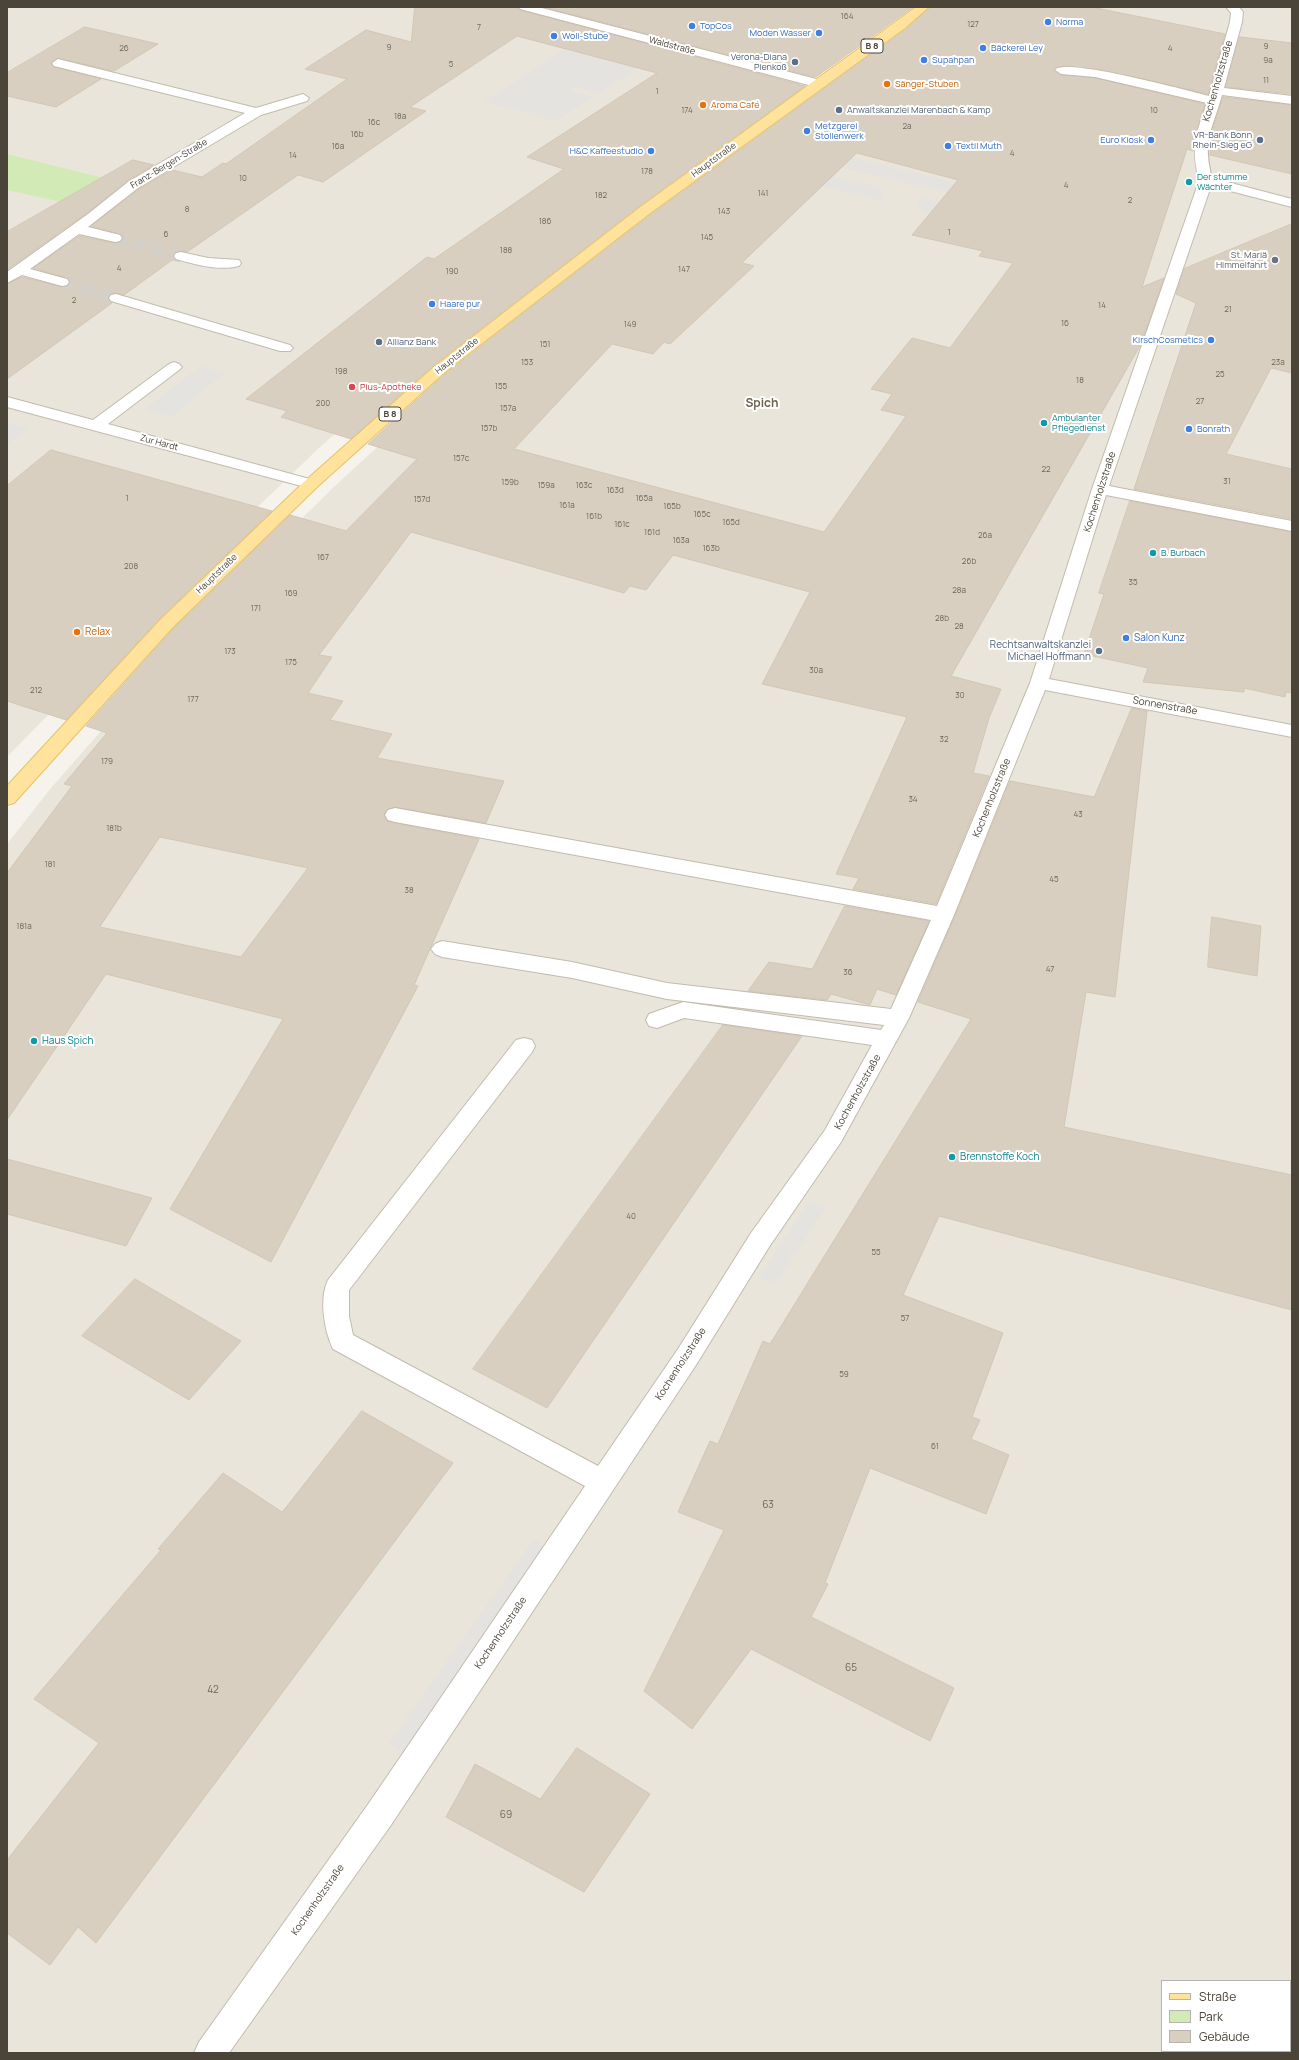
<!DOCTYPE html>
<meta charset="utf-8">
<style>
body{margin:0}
#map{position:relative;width:1299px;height:2060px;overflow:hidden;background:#f6f3ec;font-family:Manrope,sans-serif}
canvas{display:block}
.frame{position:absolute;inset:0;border:8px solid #4b4439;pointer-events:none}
.legend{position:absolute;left:1161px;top:1980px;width:130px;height:72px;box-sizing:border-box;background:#fff;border:1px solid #b7b4b0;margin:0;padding:5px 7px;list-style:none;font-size:12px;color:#4b4439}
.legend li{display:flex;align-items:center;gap:8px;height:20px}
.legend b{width:20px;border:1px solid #b7b4b0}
</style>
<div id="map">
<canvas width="1299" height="2060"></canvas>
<div class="frame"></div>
<ul class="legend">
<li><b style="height:5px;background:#ffe39c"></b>Straße</li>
<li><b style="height:11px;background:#d2eab5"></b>Park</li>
<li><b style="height:11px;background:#d8cfc1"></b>Gebäude</li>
</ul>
</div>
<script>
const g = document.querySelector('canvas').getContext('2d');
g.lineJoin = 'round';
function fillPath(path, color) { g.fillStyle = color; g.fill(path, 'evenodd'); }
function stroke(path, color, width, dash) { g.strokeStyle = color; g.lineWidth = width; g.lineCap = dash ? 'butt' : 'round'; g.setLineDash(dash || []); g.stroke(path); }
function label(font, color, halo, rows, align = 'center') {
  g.font = font + ' Manrope,sans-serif'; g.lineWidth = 4; g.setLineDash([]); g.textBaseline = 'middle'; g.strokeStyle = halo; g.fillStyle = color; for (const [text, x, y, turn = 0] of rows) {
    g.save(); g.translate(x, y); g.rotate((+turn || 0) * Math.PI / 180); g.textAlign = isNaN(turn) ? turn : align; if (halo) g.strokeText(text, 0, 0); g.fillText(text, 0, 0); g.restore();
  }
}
fillPath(new Path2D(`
 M7 7H902L855 46 758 113 425 355 320 447 160 601 7 757Z
 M942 7H1292V2053H7V844L51 788 199 619 337 484 479 354ZM1162 1981H1290V2051H1162Z`), '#eae5da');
fillPath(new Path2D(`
 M7 154 116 181 80 206 7 190Z`), '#d2eab5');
fillPath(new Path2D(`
 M564 49 638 68 598 94 574 87 569 90 593 97 555 121 484 102Z
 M850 157 974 187 953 194 827 164Z
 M807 170 881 188 883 201 809 183Z
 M917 197 975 211 981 226 921 211Z
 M201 366 225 373 171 417 145 409Z
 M7 422 28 428 7 444Z
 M810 1200 826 1207 775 1285 759 1277Z
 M534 1539 550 1550 406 1755 389 1743Z`), '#e5e3e0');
const building = new Path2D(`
 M415 7H516L520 10 805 86 638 207 434 365 351 439 281 417 287 411 246 399 427 257 434 259 564 169 527 157 657 73 517 36 410 107 426 111 323 182 298 175 187 252 181 251 175 252 173 257 175 260H172L124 295 116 293 110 294 108 299 112 303 7 379V284L22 277 62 287 68 286 70 281 67 278 33 268 79 236 115 243 121 242 123 237 120 234 91 226 139 189 172 170 202 177 223 163 226 164 347 79 305 69 366 30 411 42Z
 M544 7H913L816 77Z
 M930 7H1091L1225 34 1208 94 1103 70 1063 66 1054 69 1061 75 1095 78 1205 104 1196 133 1193 151 1187 149 1142 287 1164 278 1141 344 951 676 1001 689 989 718 973 773 989 776 936 904 853 889 859 878 836 874 907 717 762 684 810 592 673 555 646 590 630 586 624 593 411 532 319 655 332 657 308 693 343 701 330 720 392 734 377 758 504 781 486 823 395 807 388 809 384 814 387 821 395 823 479 839 414 985 418 986 271 1262 170 1209 283 1019 106 974 7 1120V873L72 786 64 784 107 733 86 726 173 629 290 515 346 531 417 459 368 444 446 373 650 215 906 29ZM857 153 958 180 912 235 983 251 979 256 1013 263 950 348 912 338 871 389 892 394 881 410 906 416 824 532 514 449 612 344 653 354 664 342 670 344 754 266 742 263ZM160 837 308 868 241 957 100 927Z
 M85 27 158 44 114 71 57 58 51 63 54 67 101 79 56 107 7 96V73Z
 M1240 37 1292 43V94L1226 87Z
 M1223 97 1292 105V174L1210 155 1211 136Z
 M133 160 154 165 127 181 87 213 7 270V232Z
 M1292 224V373L1271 368 1226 454 1292 469V519L1134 489 1196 303 1176 294 1184 269Z
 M51 450 272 511 159 619 66 720 7 701V486Z
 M1130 501 1292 532V693L1286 692 1285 697 1244 688V692L1143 682 1148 668 1084 654 1104 594 1099 593Z
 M1132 708 1147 711 1115 997 1086 992 1064 1127 1292 1175V1310L939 1216 903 1295 1003 1333 972 1417 980 1420 971 1439 1009 1455 986 1514 870 1468 825 1583 828 1584 811 1617 954 1688 930 1741 751 1649 692 1729 644 1691 724 1530 678 1512 710 1441 718 1444 763 1341 770 1344 971 1019 918 1002 955 916 1010 781 1094 797Z
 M845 906 929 921 896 995 877 989 870 1005 831 994 827 1000 748 991 769 962 812 969Z
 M1212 917 1261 926 1257 976 1208 967Z
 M723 1025 802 1036 547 1408 473 1369Z
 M7 1159 152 1198 126 1246 7 1214Z
 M135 1279 241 1341 189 1400 82 1336Z
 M362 1411 453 1463 96 1943 78 1927 50 1965 7 1933V1860L99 1743 34 1699 161 1550 158 1549 223 1473 282 1512Z
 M577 1748 650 1794 584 1892 446 1817 475 1764 540 1799Z`);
fillPath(building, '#d8cfc1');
stroke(building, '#d3c7b4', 1);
stroke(new Path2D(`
 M115 238 181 256
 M62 282 116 298`), '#d4d0c8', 13, [13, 6]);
const minor = new Path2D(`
 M518 7H538L824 81 826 84 824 87H816L520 9Z
 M1226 7H1239L1243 12 1242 22 1224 88 1292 96V104L1222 95C1212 131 1202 140 1212 178L1292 199V207L1211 186 1109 486 1292 521V531L1106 495 1049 679 1292 725V737L1045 690 954 915 909 1018 841 1142 769 1247 696 1365 391 1825 229 2053H194L199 2042 369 1803 585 1486 333 1349C324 1330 319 1298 328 1280L516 1040 524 1038 532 1040 535 1046 532 1052 349 1290V1316L353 1335 598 1466 678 1349 751 1233 825 1130 872 1045 684 1018 657 1028 649 1026 646 1020 649 1014 683 1002 881 1030 884 1025 667 999 572 978 442 957 435 954 431 949 435 944 442 941 572 962 667 983 891 1009 931 920 395 822 388 820 385 815 388 810 395 808 937 906 1030 683 1092 489 1199 181C1191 146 1195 136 1207 103L1095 77 1061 74 1055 70C1064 57 1189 91 1209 96L1230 22 1231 13Z
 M58 59 256 108 303 94 309 98 307 101 261 115 138 188 88 227 120 235 122 238 120 241 115 242 79 234 30 269 67 279 69 282 67 285 62 286 22 275 7 283V272L88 214 128 182 245 113 54 66 52 63Z
 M181 252 208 258 239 260 241 263 239 266C218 271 197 265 176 259L174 256 176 253Z
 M116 294 290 345 293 348 290 351H280L111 301 109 298 111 295Z
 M174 362 179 364 182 367 179 370 108 424 317 481 319 484 317 487 311 489 305 487 7 407V397L93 420 169 364Z`);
const major = new Path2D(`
 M916 7H929L905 28 649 214 445 372 317 487 172 628 14 803 7 805V786L160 620 305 481 435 366 639 208Z`);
stroke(minor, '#c2bbae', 2);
stroke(major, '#e6c16a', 2);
fillPath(minor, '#fff');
fillPath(major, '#ffe39c');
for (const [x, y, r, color] of [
 [1048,22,4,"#3f7fe0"],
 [692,26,4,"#3f7fe0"],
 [819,33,4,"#3f7fe0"],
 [554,36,4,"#3f7fe0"],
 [983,48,4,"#3f7fe0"],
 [924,60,4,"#3f7fe0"],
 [795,62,4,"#5c6f8a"],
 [887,84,4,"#e8710a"],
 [703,105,4,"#e8710a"],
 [839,110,4,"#5c6f8a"],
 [807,131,4,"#3f7fe0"],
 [1151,140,4,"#3f7fe0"],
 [1260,140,4,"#5c6f8a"],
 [948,146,4,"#3f7fe0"],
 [651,151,4,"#3f7fe0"],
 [1189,182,4,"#0f9aa8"],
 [1275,260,4,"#6b7280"],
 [432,304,4,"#3f7fe0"],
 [1211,340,4,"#3f7fe0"],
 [379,342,4,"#5c6f8a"],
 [352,387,4,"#e0444e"],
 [1044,423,4,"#0f9aa8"],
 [1189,429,4,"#3f7fe0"],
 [1153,553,4,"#0f9aa8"],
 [77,632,4,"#e8710a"],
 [1126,638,4,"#3f7fe0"],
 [1099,651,4,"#5c6f8a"],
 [34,1041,4,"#0f9aa8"],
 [952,1157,4,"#0f9aa8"]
]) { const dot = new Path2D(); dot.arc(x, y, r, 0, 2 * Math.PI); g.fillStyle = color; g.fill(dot); stroke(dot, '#fff', 1.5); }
label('8px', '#6e675b', null, [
 ["164",847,17],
 ["127",973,25],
 ["7",479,28],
 ["9",1266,47],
 ["9",389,48],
 ["26",124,49],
 ["4",1170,49],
 ["9a",1268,61],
 ["5",451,65],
 ["11",1266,81],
 ["1",657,92],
 ["174",687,111],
 ["10",1154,111],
 ["18a",400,117],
 ["16c",374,123],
 ["2a",907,127],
 ["16b",357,135],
 ["16a",338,147],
 ["4",1012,154],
 ["14",293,156],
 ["178",647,172],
 ["10",243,179],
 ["4",1066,186],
 ["141",763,194],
 ["182",601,196],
 ["2",1130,201],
 ["8",187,210],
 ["143",724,212],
 ["186",545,222],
 ["1",949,233],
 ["6",166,235],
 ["145",707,238],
 ["188",506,251],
 ["4",119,269],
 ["147",684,270],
 ["190",452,272],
 ["2",74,301],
 ["14",1102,306],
 ["21",1228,310],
 ["16",1065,324],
 ["149",630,325],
 ["151",545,345],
 ["153",527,363],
 ["23a",1278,363],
 ["198",341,372],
 ["25",1220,375],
 ["18",1080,381],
 ["155",501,387],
 ["27",1200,402],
 ["200",323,404],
 ["157a",508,409],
 ["157b",489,429],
 ["157c",461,459],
 ["22",1046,470],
 ["31",1227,482],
 ["159b",510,483],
 ["159a",546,486],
 ["163c",584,486],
 ["163d",615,491],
 ["1",127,499],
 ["165a",644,499],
 ["157d",422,500],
 ["161a",567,506],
 ["165b",672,507],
 ["165c",702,515],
 ["161b",594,517],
 ["165d",731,523],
 ["161c",622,525],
 ["161d",652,533],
 ["26a",985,536],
 ["163a",681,541],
 ["163b",711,549],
 ["167",323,558],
 ["26b",969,562],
 ["208",131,567],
 ["35",1133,583],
 ["28a",959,591],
 ["169",291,594],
 ["171",256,609],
 ["28b",942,619],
 ["28",959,627],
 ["173",230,652],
 ["175",291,663],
 ["30a",816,671],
 ["212",36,691],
 ["30",960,696],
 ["177",193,700],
 ["32",944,740],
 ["179",107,762],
 ["34",913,800],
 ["43",1078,815],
 ["181b",114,829],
 ["181",50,865],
 ["45",1054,880],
 ["38",409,891],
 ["181a",24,927],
 ["47",1050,970],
 ["36",848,973],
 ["40",631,1217],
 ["55",876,1253],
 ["57",905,1319],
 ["59",844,1375],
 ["61",935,1447]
]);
label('9px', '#366cbe', '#fff', [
 ["Norma",1056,22],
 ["TopCos",700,26],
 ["Moden Wasser",811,33,"right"],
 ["Woll-Stube",562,36],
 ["Bäckerei Ley",991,48],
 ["Supahpan",932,60],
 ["Metzgerei",815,126],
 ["Stollenwerk",815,136],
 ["Euro Kiosk",1143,140,"right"],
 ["Textil Muth",956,146],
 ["H&C Kaffeestudio",643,151,"right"],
 ["Haare pur",440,304],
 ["KirschCosmetics",1203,340,"right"],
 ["Bonrath",1197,429]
], 'left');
label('9px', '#4b4439', '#fff', [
 ["Waldstraße",672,46,15],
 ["Hauptstraße",714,160,-36],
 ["Franz-Bergen-Straße",169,164,-31],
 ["Hauptstraße",457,356,-39],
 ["Zur Hardt",159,443,15],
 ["Hauptstraße",217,574,-44]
]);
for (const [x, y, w] of [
 [872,46,22],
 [390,414,22]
]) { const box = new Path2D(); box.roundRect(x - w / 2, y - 7, w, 14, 3); g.fillStyle = '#fff'; g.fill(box); stroke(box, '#4b4439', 1); }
label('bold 9px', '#4b4439', null, [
 ["B 8",872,46],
 ["B 8",390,414]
]);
label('9px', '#4e5e75', '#fff', [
 ["Verona-Diana",787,57],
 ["Pienkoß",787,67],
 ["Anwaltskanzlei Marenbach & Kamp",847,110,"left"],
 ["VR-Bank Bonn",1252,135],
 ["Rhein-Sieg eG",1252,145],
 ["Allianz Bank",387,342,"left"]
], 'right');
label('9px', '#c56008', '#fff', [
 ["Sänger-Stuben",895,84],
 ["Aroma Café",711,105]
], 'left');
label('9px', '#0d838f', '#fff', [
 ["Der stumme",1197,177],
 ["Wächter",1197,187],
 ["Ambulanter",1052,418],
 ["Pflegedienst",1052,428],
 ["B. Burbach",1161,553]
], 'left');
label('9px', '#5b616d', '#fff', [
 ["St. Mariä",1267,255],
 ["Himmelfahrt",1267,265]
], 'right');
label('9px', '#be3a42', '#fff', [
 ["Pius-Apotheke",360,387]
], 'left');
label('10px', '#4b4439', '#fff', [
 ["Kochenholzstraße",1218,81,-74],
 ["Kochenholzstraße",1100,492,-72],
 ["Sonnenstraße",1165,706,10],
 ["Kochenholzstraße",992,798,-68],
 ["Kochenholzstraße",858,1092,-61],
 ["Kochenholzstraße",681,1364,-57],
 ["Kochenholzstraße",501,1633,-56],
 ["Kochenholzstraße",318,1900,-55]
]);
label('10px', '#c56008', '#fff', [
 ["Relax",85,632]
], 'left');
label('10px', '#366cbe', '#fff', [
 ["Salon Kunz",1134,638]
], 'left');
label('10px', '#4e5e75', '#fff', [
 ["Rechtsanwaltskanzlei",1091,645],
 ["Michael Hoffmann",1091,657]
], 'right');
label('10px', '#0d838f', '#fff', [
 ["Haus Spich",42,1041],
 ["Brennstoffe Koch",960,1157]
], 'left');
label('10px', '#6e675b', null, [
 ["63",768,1505],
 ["65",851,1668],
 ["42",213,1690],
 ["69",506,1815]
]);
label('bold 12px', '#6e6250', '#fff', [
 ["Spich",762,404]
]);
</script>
